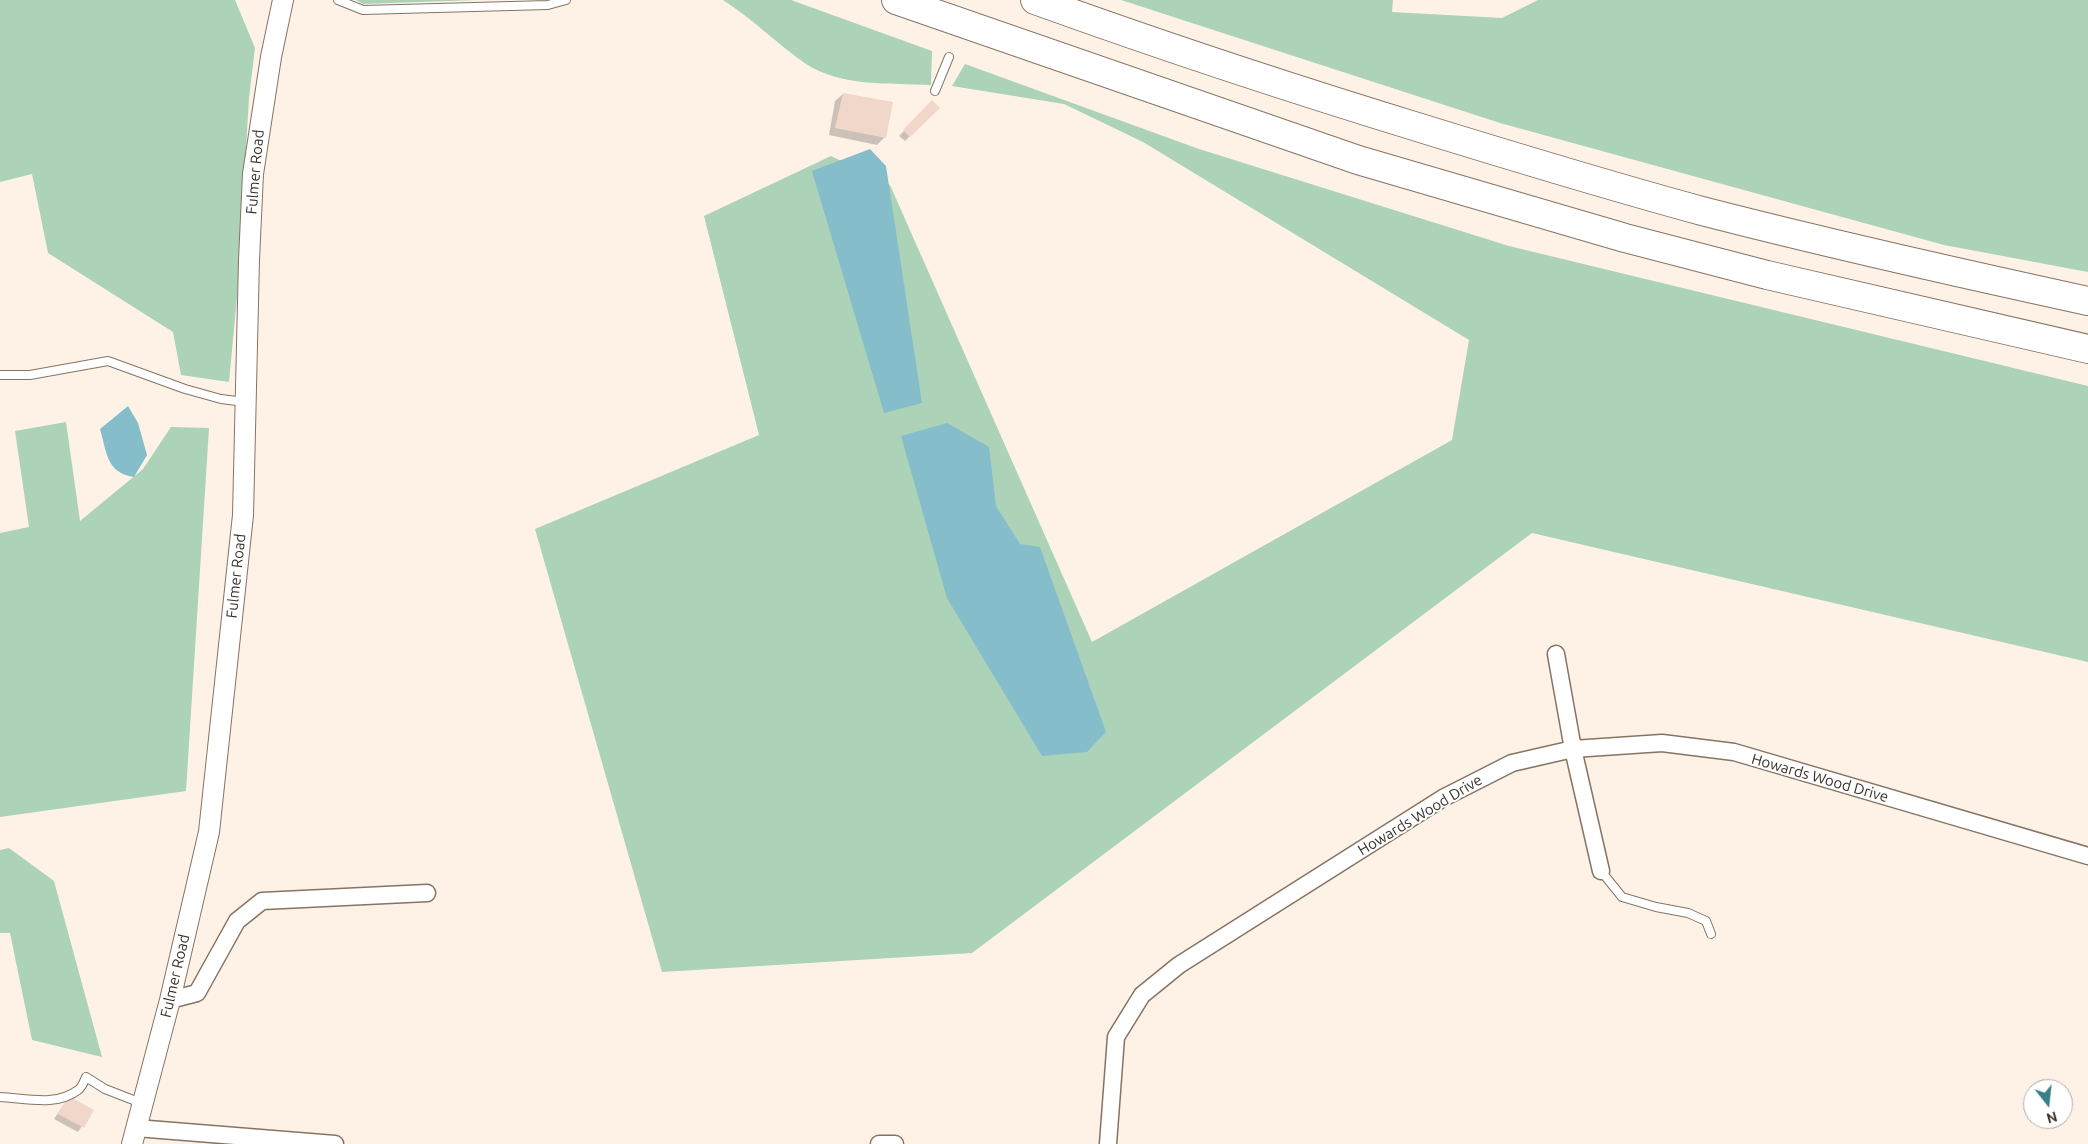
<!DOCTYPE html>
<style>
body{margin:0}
#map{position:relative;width:2088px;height:1144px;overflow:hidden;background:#fef2e7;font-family:Ubuntu,sans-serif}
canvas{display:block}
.north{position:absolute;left:2023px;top:1079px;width:50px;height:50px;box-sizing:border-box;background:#fff;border:1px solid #b0adaa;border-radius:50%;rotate:164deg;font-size:14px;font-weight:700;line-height:20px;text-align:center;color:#39312a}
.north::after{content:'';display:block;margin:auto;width:18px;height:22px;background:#387f8a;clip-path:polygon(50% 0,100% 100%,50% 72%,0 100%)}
</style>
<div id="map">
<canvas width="2088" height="1144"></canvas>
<div class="north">N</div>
</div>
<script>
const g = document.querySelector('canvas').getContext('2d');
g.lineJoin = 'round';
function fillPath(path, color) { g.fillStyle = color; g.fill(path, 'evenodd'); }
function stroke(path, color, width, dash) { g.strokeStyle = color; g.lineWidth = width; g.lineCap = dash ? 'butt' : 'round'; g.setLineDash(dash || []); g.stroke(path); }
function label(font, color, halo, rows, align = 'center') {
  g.font = font + ' Ubuntu,sans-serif'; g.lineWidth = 4; g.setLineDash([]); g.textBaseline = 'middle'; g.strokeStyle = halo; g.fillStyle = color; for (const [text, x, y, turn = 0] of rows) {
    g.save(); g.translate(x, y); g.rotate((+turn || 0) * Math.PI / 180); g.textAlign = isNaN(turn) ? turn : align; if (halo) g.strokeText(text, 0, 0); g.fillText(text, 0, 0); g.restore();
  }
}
fillPath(new Path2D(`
 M0 0H235L255 48 249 98 237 297 229 382 181 375 173 332 48 253 32 174 0 182Z
 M356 0H477L363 4Z
 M723 0H791L932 51 931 85C890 83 842 87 806 64 777 44 753 19 723 0Z
 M1121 0H1393L1392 12 1502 18 1538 0H2088V272L1944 245 1500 123Z
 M965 64 1199 149 1509 246 2088 386V662L1532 533 972 953 662 972 535 529 759 435 704 216 831 156 890 185 1092 642 1452 440 1469 340 1143 142 1064 104 952 86Z
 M66 422 80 521 143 469 171 427 209 428 186 791 0 817V533L29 527 15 431Z
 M9 848 54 881 102 1057 32 1040 10 933H0V850Z`), '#acd2b7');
fillPath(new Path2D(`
 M870 149 886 166 922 403 884 413 812 171Z
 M128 406 138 423 147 455 134 477C106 473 107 452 100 429Z
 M947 423 989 447 996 506 1020 544 1040 547 1106 732 1087 752 1042 756 947 598 901 436Z`), '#85bdcb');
fillPath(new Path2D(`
 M843 94 885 137 877 145 829 135 835 101Z
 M932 102 938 108 905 141 899 136Z
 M69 1097 92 1111 78 1132 54 1119Z`), '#0003');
fillPath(new Path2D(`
 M843 93 893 102 886 138 835 128Z
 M932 100 940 108 910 137 903 130Z
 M69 1096 94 1110 84 1128 58 1114Z`), '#f0d7ca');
const service = new Path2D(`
 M338 0 363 10 548 5 566 0
 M935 91 949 57
 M0 375H30L108 361 185 389 221 399 245 402
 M1601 871 1622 897 1656 907 1688 913 1706 921 1711 934
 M0 1097C25 1098 56 1107 78 1090 82 1088 84 1081 86 1077L105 1089 141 1103`);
const minor = new Path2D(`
 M1556 654 1573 749 1601 871
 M170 1000 197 993 237 921 262 901 427 893
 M136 1128 335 1144
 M879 1144H895
 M1108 1144 1116 1037 1142 995 1179 965 1443 798 1512 763 1573 749 1662 743 1734 752 2088 856`);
const tertiary = new Path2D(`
 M132 1144 170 1000 209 832 243 515 249 260 253 174 271 57 283 0`);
const motorway = new Path2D(`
 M896 0 1358 160 1625 238 1767 275 2088 349
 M1035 0C1165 47 1296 90 1427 130 1518 158 1610 186 1702 211 1830 244 1959 273 2088 301`);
stroke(service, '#867463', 10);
stroke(minor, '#867463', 19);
stroke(tertiary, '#867463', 22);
stroke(motorway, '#867463', 30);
stroke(service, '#fff', 8);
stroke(minor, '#fff', 16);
stroke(tertiary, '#fff', 20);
stroke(motorway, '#fff', 28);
label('15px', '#39312a', '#fff', [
 ["Fulmer Road",255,172,-85],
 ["Fulmer Road",236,576,-84],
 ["Howards Wood Drive",1820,778,16],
 ["Howards Wood Drive",1420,815,-31],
 ["Fulmer Road",175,976,-77]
]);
</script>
